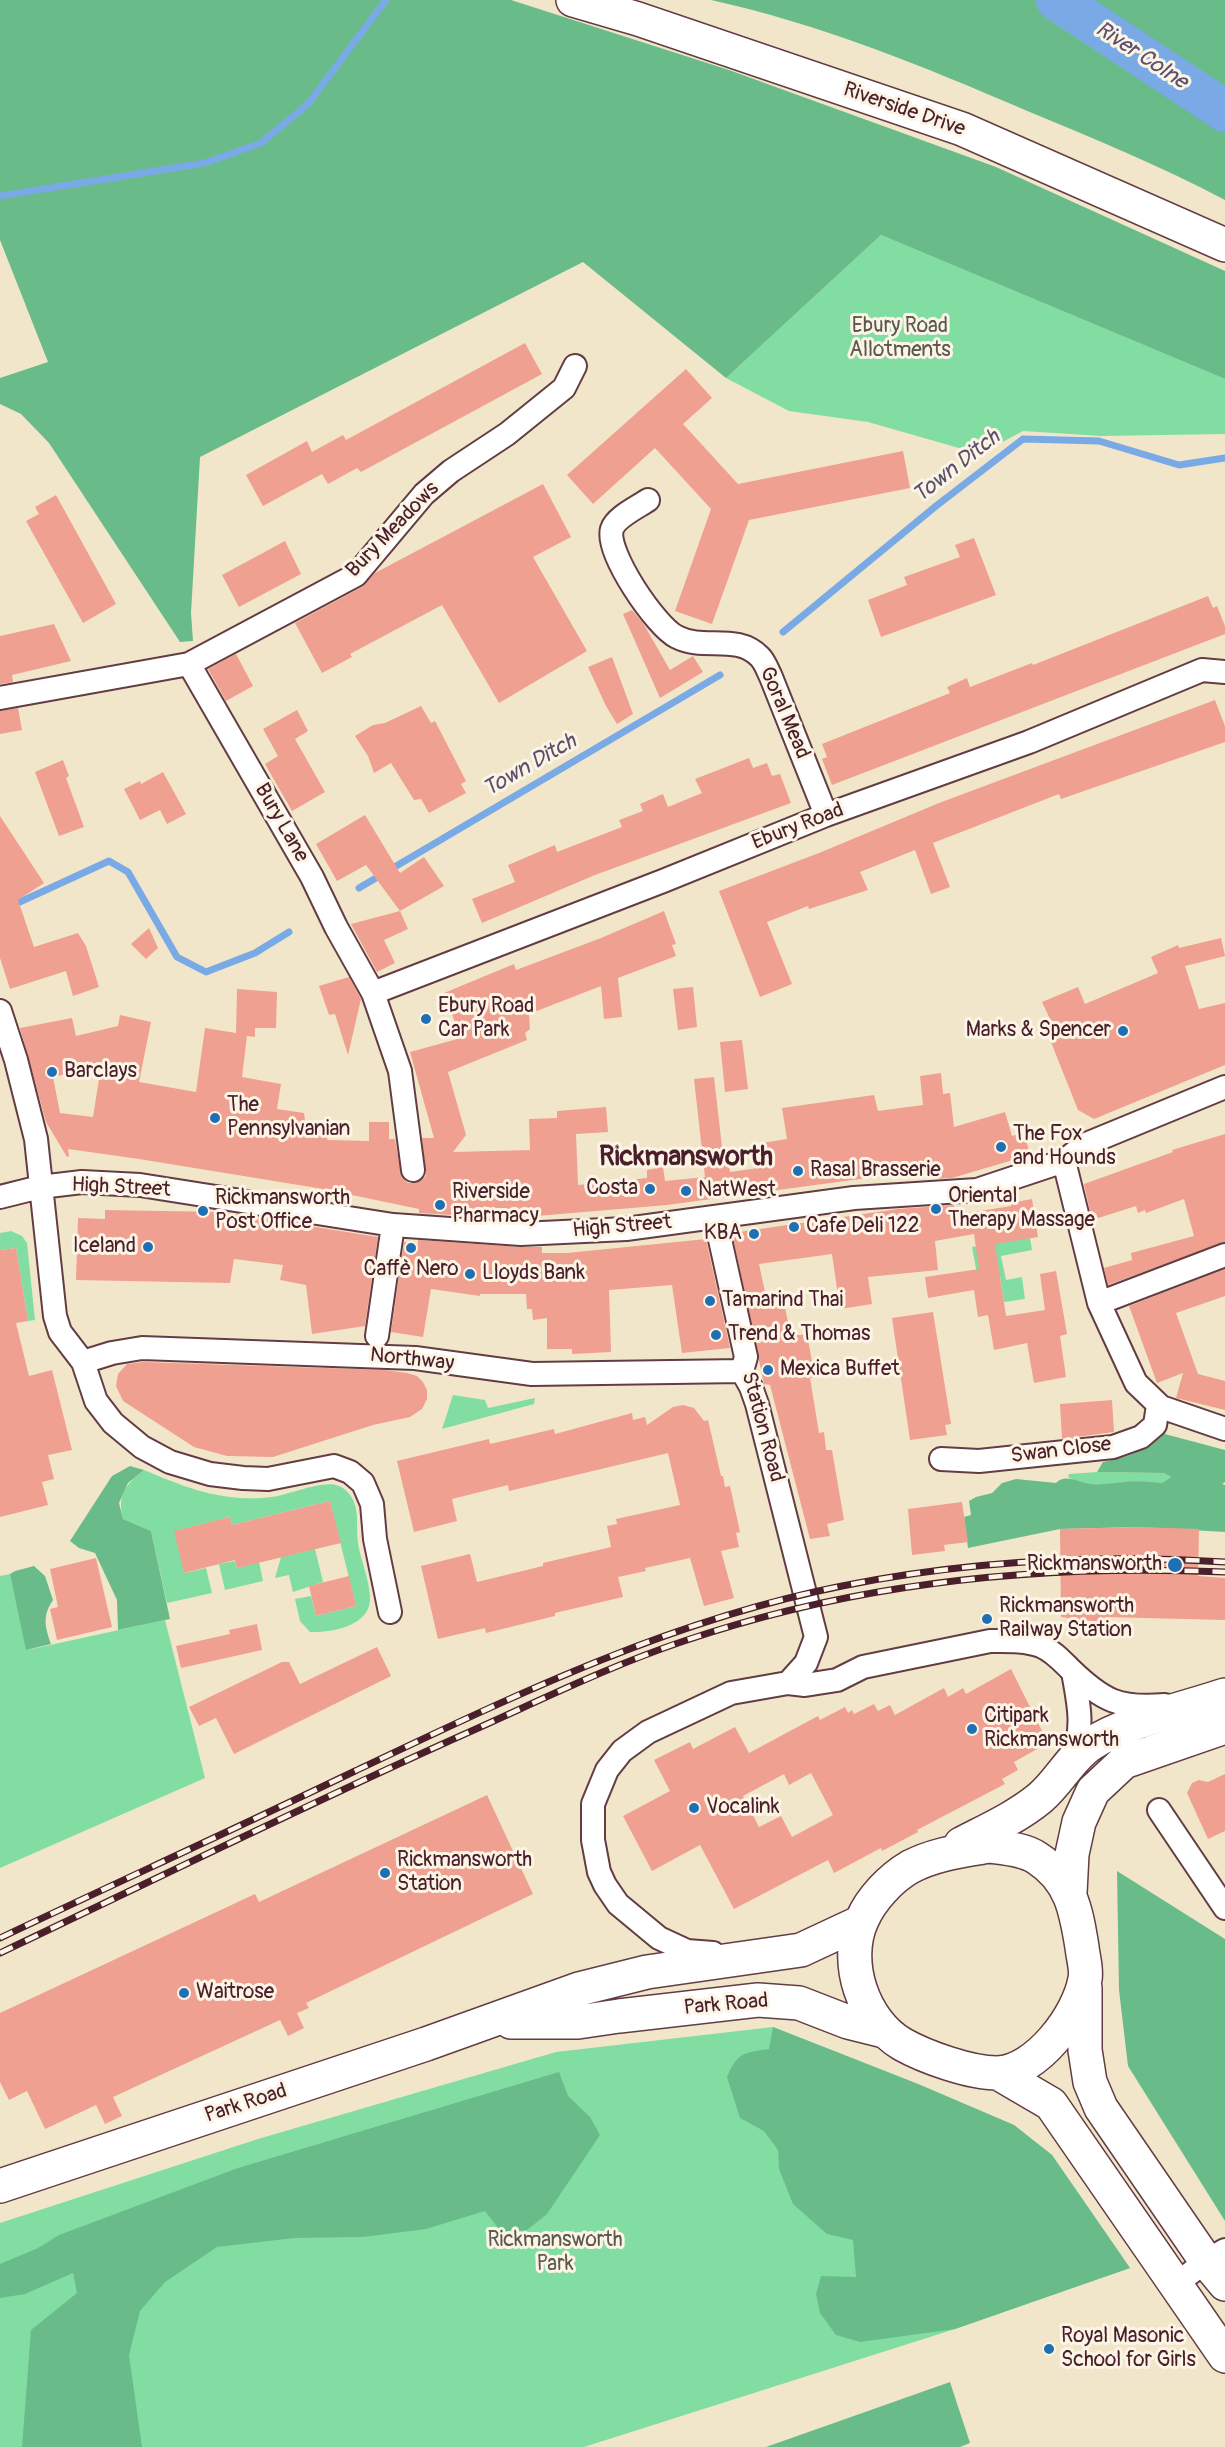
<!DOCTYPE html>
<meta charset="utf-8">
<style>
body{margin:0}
canvas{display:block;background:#f1e6ca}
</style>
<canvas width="1225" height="2447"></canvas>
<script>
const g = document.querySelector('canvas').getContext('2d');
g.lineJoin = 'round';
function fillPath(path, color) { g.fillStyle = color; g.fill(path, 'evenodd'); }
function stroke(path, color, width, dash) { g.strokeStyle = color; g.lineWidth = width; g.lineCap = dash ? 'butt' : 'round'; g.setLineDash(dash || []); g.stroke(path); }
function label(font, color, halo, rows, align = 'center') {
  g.font = font + ' Pangolin,sans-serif'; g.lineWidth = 6; g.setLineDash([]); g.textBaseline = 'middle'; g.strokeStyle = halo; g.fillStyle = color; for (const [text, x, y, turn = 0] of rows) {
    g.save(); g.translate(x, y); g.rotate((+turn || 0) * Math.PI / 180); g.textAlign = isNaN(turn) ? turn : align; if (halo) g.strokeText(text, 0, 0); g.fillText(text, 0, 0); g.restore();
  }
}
fillPath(new Path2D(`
 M881 235 1225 379V434L1101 436 1023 431 980 454 868 422 789 411 726 378Z
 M11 1231 22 1236 27 1243 35 1320 28 1321 16 1248 0 1250V1233Z
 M1030 1238 1032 1250 1001 1256 1006 1280 1022 1277 1025 1299 1004 1302 1000 1276 978 1279 972 1247Z
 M453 1395 485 1400 488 1408 535 1398 534 1404 442 1429Z
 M144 1470C186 1488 225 1503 272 1497 289 1495 324 1479 339 1486 346 1489 351 1495 354 1502 359 1515 356 1529 358 1543 360 1559 374 1591 369 1606 363 1627 329 1633 310 1632L300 1621 295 1599 311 1596 316 1616 356 1606 330 1501 232 1525 230 1517 175 1531 185 1573 206 1568 212 1593 167 1603 151 1531 123 1519C117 1495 125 1485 144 1470Z
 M1097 1472 1164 1473 1171 1477 1162 1483 1125 1482 1103 1485 1079 1483 1068 1477 1069 1474Z
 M315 1549 323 1582 293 1592 289 1575 275 1578 281 1557Z
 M235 1561 237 1568 259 1562 263 1581 225 1590 219 1564Z
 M10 1574 27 1650 165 1620 205 1778 0 1868V1576Z
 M773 2027 918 2084 1014 2125 1052 2155 1130 2268 955 2329 584 2447H0V2223L258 2139 556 2052Z`), '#82dda3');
fillPath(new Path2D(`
 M0 0H511L729 70 996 167 1225 271V379L881 235 726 378 583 262 200 457 191 613 193 641 180 642 49 443 21 414 0 404V378L48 362 0 240Z
 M711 0H1225V200C1161 166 1092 138 1025 110 923 66 820 24 711 0Z
 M1161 1433 1225 1450V1482L1222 1484 1225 1485V1532L1138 1527 1060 1529 968 1548 964 1517 971 1515 969 1501 976 1497 992 1493 1002 1483 1016 1479 1056 1483C1066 1473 1078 1483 1091 1484 1103 1485 1112 1483 1124 1482 1137 1481 1150 1482 1162 1483L1171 1477 1164 1473 1097 1472 1103 1462C1130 1456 1142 1453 1161 1433Z
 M130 1466 144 1470 128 1483 119 1503 123 1519 151 1531 170 1619 118 1630 117 1600 95 1553 79 1548 70 1541 112 1476Z
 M34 1566 45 1576 53 1600C42 1616 45 1627 51 1644L26 1650 10 1574 15 1571Z
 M1117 1871 1225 1939V2221L1128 2066 1119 1990Z
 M773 2027 918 2084 1014 2125 1052 2155 1130 2268 955 2329 860 2342 836 2335 820 2313 816 2294 821 2276 856 2277 853 2240 827 2234 793 2204 779 2169 778 2150 764 2131 740 2118 727 2077C738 2052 743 2053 769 2049Z
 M559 2072 568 2096 590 2117 600 2135 547 2214 527 2230 502 2233 485 2211 426 2229 363 2237 294 2238 217 2247 165 2282 140 2311 129 2355 142 2447H22L31 2330 77 2293 73 2273 25 2294 0 2298V2264L38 2248 59 2235 238 2168Z
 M950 2382 970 2443 960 2447H766Z`), '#69bc89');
stroke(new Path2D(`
 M0 196 205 163 261 143 308 104 386 0
 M783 632 936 506 1023 439 1099 441 1179 465 1225 458
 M359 888 720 675
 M0 911 109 861 128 872 177 957 206 972 255 953 289 932`), '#7aaae5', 7);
stroke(new Path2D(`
 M1057 0 1225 111`), '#7aaae5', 42);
fillPath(new Path2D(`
 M525 343 542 374 361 472 357 468 328 484 322 474 263 506 246 475 307 441 312 452 343 435 346 440Z
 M686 369 712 398 683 424 738 484 903 451 910 488 749 520 712 624 675 611 711 509 655 448 593 504 567 475Z
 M543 484 571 537 533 557 587 651 499 703 442 605 350 654 352 657 322 673 295 623 362 587 375 573Z
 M56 495 116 604 83 623 26 521 39 514 35 507Z
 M974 538 996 595 881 637 868 600 907 585 904 577 960 557 955 545Z
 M285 541 301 574 239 607 222 575Z
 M1208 596 1213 608 1217 606 1225 626V634L832 785 822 759 827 757 822 744 950 693 947 687 967 678 970 687 1032 663 1033 665Z
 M632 610 643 623 670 670 693 656 703 672 660 698 623 614Z
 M54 624 71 661 12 675 13 682 0 684V636Z
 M236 654 253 686 226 701 208 669Z
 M612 657 633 714 617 724 606 706 588 667Z
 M1215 700 1225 726V742L1061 799 1059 794 933 843 950 887 931 894 915 850 860 872 868 890 809 909 808 906 767 922 792 984 760 997 719 891 819 853 939 803Z
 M421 706 431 723 435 721 466 781 461 784 466 793 429 813 421 799 414 800 391 763 374 773 368 756 355 736 373 725 385 723Z
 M18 708 22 730 0 734V711Z
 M297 710 308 731 295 739 325 792 292 811 265 764 278 756 263 729Z
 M749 758 753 768 767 763 772 776 780 774 791 803 595 875 482 923 472 899 515 882 508 865 555 845 557 852 622 827 619 820 643 811 640 804 663 794 668 807 702 793 695 779Z
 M63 760 69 776 66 778 84 827 59 836 35 772Z
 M163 772 186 814 167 824 160 810 140 820 124 789 140 781 141 784Z
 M365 815 400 873 424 857 444 886 400 911 366 865 337 881 316 844Z
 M0 816 44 883 18 900 34 947 78 933 86 946 99 987 73 996 66 971 10 989 0 958Z
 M400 911 408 929 384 940 395 963 377 972 351 924Z
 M664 911 676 944 672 945 676 956 618 978 622 1017 604 1019 601 986 529 1014 530 1029 525 1033 527 1040 448 1072 466 1135 453 1152 530 1150 529 1119 557 1118V1111L606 1107 608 1132 576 1134 578 1185 647 1178V1170L663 1167 665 1181 705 1177 694 1079 714 1077 722 1147 726 1146 730 1172 765 1167 762 1143 787 1139 782 1108 874 1095 878 1111 923 1105 920 1076 941 1073 943 1094 950 1093 954 1127 1005 1112 1012 1136 1024 1132 1030 1155 952 1178 936 1179 934 1169 667 1205 537 1216 538 1220 419 1213V1209L323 1189 139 1159 68 1149 69 1156 67 1157 46 1122 20 1028 72 1018 76 1036 118 1026 120 1015 151 1022 139 1082 196 1092 205 1028 236 1033 237 989 277 992 276 1028H255V1037L247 1036 242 1077 281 1084 277 1109 304 1113 306 1128 331 1126 327 1140 369 1141V1122H389V1139H395L402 1178 408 1183H415L422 1180 426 1175 422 1138H434L410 1052 461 1038 444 993 514 964 516 970 601 938ZM101 1066 93 1117 60 1113 53 1077Z
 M149 928 158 948 146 959 131 944Z
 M1221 938 1225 956 1185 966 1199 1009 1225 1003V1065L1094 1119 1078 1110 1043 1022 1050 1019 1042 1002 1078 987 1085 1004 1158 973 1151 957 1178 945 1179 948Z
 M349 977 361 999 348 1055 335 1014 329 1015 319 986Z
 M693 987 697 1027 678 1030 673 989Z
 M742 1040 748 1089 725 1092 720 1042Z
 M1225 1134V1242L1108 1285 1104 1268 1132 1260 1131 1253 1194 1236 1184 1199 1146 1213 1145 1210 1138 1213 1136 1206 1092 1220 1084 1184 1173 1152 1172 1150Z
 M1032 1199 1038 1237 995 1244 1006 1316 1045 1310 1040 1274 1056 1271 1067 1334 1060 1336 1066 1377 1034 1383 1027 1343 994 1350 988 1315 978 1317 974 1290 928 1298 925 1277 979 1269 974 1234 935 1241 938 1270 868 1277 872 1304 840 1309 832 1254 759 1264 768 1306 784 1303 791 1336 807 1334 815 1378H810L819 1433 824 1432 826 1450H832L844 1520 827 1524 830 1536 810 1539 770 1385 764 1384 732 1233 898 1209 954 1205 955 1215 1011 1206V1203Z
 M105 1210 222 1212 378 1237 365 1326 312 1334 306 1285 280 1280 283 1265 234 1259 230 1283 76 1280 78 1218 105 1219Z
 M706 1239 730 1348 682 1353 672 1285 609 1290 611 1352 572 1354V1349H547V1318L533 1320 532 1309H527L526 1294H480V1296L431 1289 423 1337 391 1332 404 1242 418 1245V1240L520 1247H542V1253H567Z
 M16 1248 28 1321 16 1323 29 1376 52 1370 72 1450 48 1455 54 1479 42 1482 48 1505 0 1517V1250Z
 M1225 1269V1296L1176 1313 1198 1374 1225 1381V1410L1176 1398 1183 1373 1157 1383 1129 1306Z
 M933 1312 951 1424 945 1425 947 1435 910 1440 892 1318Z
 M143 1362 385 1370 407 1373 417 1376 423 1382 427 1390V1399L422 1409 410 1417 373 1425 273 1457 227 1456 194 1447 123 1401 116 1386 118 1374 127 1364Z
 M1112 1400 1114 1432 1062 1439 1060 1404Z
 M683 1405 694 1408 704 1421 708 1420 721 1476H723L725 1487 730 1486 740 1532 736 1533 739 1547 721 1551 734 1598 704 1606 690 1558 645 1568 646 1571 618 1577 623 1597 555 1613V1616L486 1633 485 1628 438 1639 421 1566 470 1554 477 1582 543 1566V1563L611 1547 607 1526 617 1524 616 1519 680 1505 668 1453 509 1491 508 1485 452 1499 457 1521 414 1532 397 1461 489 1439 490 1444 554 1429 555 1434 632 1413 633 1420 645 1417 647 1425 673 1407Z
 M330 1501 341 1543 237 1568 235 1560 184 1573 174 1531 230 1517 232 1525Z
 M962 1502 968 1542 944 1545 945 1551 912 1555 908 1509Z
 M1138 1527 1199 1529 1198 1576 1225 1578V1620L1106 1617 1099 1622 1061 1617 1060 1529Z
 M96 1558 112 1627 57 1640 50 1609 58 1607 50 1569Z
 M349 1576 356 1606 316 1616 309 1586Z
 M257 1624 262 1650 181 1668 176 1646 230 1634 229 1630Z
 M377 1647 391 1676 234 1754 216 1718 199 1726 189 1707 282 1662H289L300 1684Z
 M1011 1669 1048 1743 1014 1762 1018 1770 1002 1779 1005 1784 917 1830 918 1832 882 1851 881 1848 834 1873 828 1860 734 1909 700 1845 652 1871 623 1816 670 1791 654 1760 690 1742 693 1749 735 1727 749 1753 818 1716 820 1720 845 1707 848 1713 852 1710 854 1714 874 1704 878 1711 890 1705 895 1715 944 1688 948 1697 963 1688 966 1694ZM811 1773 833 1815 792 1837 781 1816 759 1827 743 1796 784 1774 789 1785Z
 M1225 1774V1831L1208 1839 1187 1793 1192 1783 1199 1780 1208 1782Z
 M487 1795 533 1894 306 2003 309 2008 297 2013 304 2028 288 2036 280 2020 113 2097 122 2116 105 2124 96 2105 45 2129 27 2091 9 2100 0 2082V2013L255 1894 259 1902Z`), '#f0a090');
const street = new Path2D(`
 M648 500C638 507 616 517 612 529 605 552 656 627 677 637 704 651 737 633 760 657 765 662 768 671 771 677L826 815
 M189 664 356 575 424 494 451 471 507 434 564 388 575 366
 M0 698 189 664 312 877 336 927 373 993 400 1071 413 1170
 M373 993 663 881 826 815 1029 742 1202 670 1225 672
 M0 1011 16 1060 36 1139 55 1316 60 1332 83 1362 96 1401 113 1423 142 1447 170 1462 210 1474 243 1478 268 1479 334 1466 350 1472 363 1483 372 1504 375 1539 390 1612
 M1064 1161 1099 1303 1136 1383 1161 1407 1225 1429
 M0 1197 40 1187 82 1182 140 1185 393 1225 521 1234 626 1229 854 1198 977 1190 1064 1161 1084 1145 1225 1087
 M715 1217 746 1357 742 1371 751 1387 757 1404 816 1637 806 1663 788 1683
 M1099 1303 1225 1255
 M377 1336 393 1225
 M83 1362 112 1353 142 1348 415 1358 532 1374 742 1371
 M941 1459 979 1461 1113 1447 1141 1437 1155 1425 1158 1405
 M1073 1672C1079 1705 1084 1726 1073 1759
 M1159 1810 1225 1908
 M713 1953 687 1951 659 1938 618 1904 605 1885 599 1872 593 1840V1804L607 1770 622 1751 648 1732 731 1693 788 1683 805 1685 837 1680 863 1667 990 1641C1006 1641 1025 1640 1041 1646 1053 1651 1061 1660 1070 1669 1103 1701 1119 1709 1165 1705
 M1175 2285 1206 2261 1225 2250`);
const primary = new Path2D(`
 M573 0 638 19 962 129 1225 245
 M961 1844C988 1830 1017 1817 1040 1798 1059 1782 1070 1758 1091 1744 1124 1722 1186 1708 1225 1695
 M989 1846C1004 1848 1024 1849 1037 1858 1071 1880 1076 1910 1082 1947 1083 1957 1087 1970 1085 1979 1079 2015 1037 2072 997 2073 970 2073 925 2057 902 2044 863 2021 843 1962 862 1920 871 1899 891 1878 910 1867 935 1854 961 1851 989 1846Z
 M1070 1893 1072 1854 1079 1822 1093 1791 1124 1762 1225 1727
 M1085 1988V2050L1090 2082 1101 2108 1206 2261 1225 2284
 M511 2022H578L619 2016 758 2000 799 2003 848 2022 884 2031
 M998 2073 1051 2104 1225 2356
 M0 2186 426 2044 579 1989 647 1972 801 1950 861 1922`);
stroke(street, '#633d43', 26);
stroke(primary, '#633d43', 36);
stroke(street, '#fff', 22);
stroke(primary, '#fff', 33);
const rail = new Path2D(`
 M0 1938C118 1882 237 1828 355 1771 511 1697 670 1620 842 1586 968 1561 1097 1554 1225 1562
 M0 1953C156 1879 310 1803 467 1733 539 1701 609 1666 684 1641 857 1582 1043 1564 1225 1572`);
stroke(rail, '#4a1f2b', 7);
stroke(rail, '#fcf5e5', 4.5, [14]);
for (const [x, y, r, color] of [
 [426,1019,6,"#1f6fb2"],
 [1123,1031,6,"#1f6fb2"],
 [52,1072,6,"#1f6fb2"],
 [215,1118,6,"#1f6fb2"],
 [1001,1147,6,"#1f6fb2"],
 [798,1171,6,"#1f6fb2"],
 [650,1189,6,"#1f6fb2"],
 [686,1191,6,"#1f6fb2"],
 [440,1205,6,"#1f6fb2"],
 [936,1209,6,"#1f6fb2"],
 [203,1211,6,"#1f6fb2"],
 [794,1227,6,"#1f6fb2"],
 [754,1234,6,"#1f6fb2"],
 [148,1247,6,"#1f6fb2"],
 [411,1248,6,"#1f6fb2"],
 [470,1274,6,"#1f6fb2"],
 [710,1301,6,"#1f6fb2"],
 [716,1335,6,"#1f6fb2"],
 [768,1370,6,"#1f6fb2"],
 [1175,1565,8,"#1f6fb2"],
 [987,1619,6,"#1f6fb2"],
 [972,1729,6,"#1f6fb2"],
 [694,1808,6,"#1f6fb2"],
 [385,1873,6,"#1f6fb2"],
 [184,1993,6,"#1f6fb2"],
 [1049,2349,6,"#1f6fb2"]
]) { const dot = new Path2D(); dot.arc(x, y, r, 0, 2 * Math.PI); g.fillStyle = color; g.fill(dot); stroke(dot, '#fcf5e5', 2); }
label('21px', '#4a1f2b', '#fcf5e5', [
 ["Riverside Drive",904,110,19],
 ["Bury Meadows",393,530,-46],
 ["Goral Mead",784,713,67],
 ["Bury Lane",281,823,60],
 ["Ebury Road",798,827,-21],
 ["High Street",121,1188,3],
 ["High Street",622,1227,-5],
 ["Northway",412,1360,6],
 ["Station Road",762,1427,75],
 ["Swan Close",1061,1451,-7],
 ["Park Road",726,2005,-5],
 ["Park Road",246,2104,-18]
]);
label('21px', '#5b584f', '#fcf5e5', [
 ["Ebury Road",900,327],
 ["Allotments",900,351],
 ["Rickmansworth",555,2241],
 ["Park",555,2265]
]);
label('21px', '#4a1f2b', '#fcf5e5', [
 ["Ebury Road",438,1007],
 ["Car Park",438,1031],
 ["Marks & Spencer",1111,1031,"right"],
 ["Barclays",64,1072],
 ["The",227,1106],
 ["Pennsylvanian",227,1130],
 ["The Fox",1013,1135],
 ["and Hounds",1013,1159],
 ["Rasal Brasserie",810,1171],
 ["Costa",638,1189,"right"],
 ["NatWest",698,1191],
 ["Riverside",452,1193],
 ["Pharmacy",452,1217],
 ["Oriental",948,1197],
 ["Therapy Massage",948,1221],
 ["Rickmansworth",215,1199],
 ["Post Office",215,1223],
 ["Cafe Deli 122",806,1227],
 ["KBA",742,1234,"right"],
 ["Iceland",136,1247,"right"],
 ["Caffè Nero",411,1270,"center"],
 ["Lloyds Bank",482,1274],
 ["Tamarind Thai",722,1301],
 ["Trend & Thomas",728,1335],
 ["Mexica Buffet",780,1370],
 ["Rickmansworth",1162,1565,"right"],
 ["Rickmansworth",999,1607],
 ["Railway Station",999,1631],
 ["Citipark",984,1717],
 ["Rickmansworth",984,1741],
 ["Vocalink",706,1808],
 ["Rickmansworth",397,1861],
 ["Station",397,1885],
 ["Waitrose",196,1993],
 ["Royal Masonic",1061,2337],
 ["School for Girls",1061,2361]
], 'left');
label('italic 22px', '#5b506c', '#fcf5e5', [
 ["River Colne",1141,56,33],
 ["Town Ditch",957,467,-38],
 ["Town Ditch",530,766,-30]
]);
label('bold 27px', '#4a1f2b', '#fcf5e5', [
 ["Rickmansworth",686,1158]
]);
</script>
